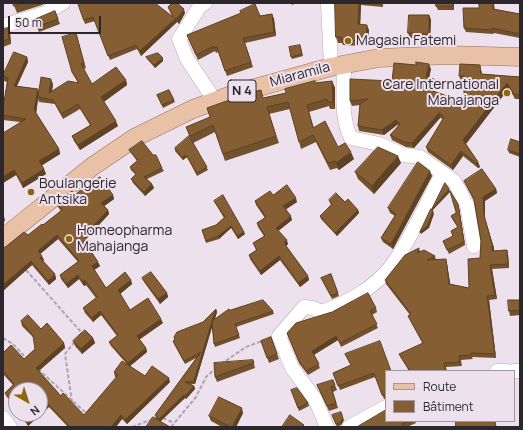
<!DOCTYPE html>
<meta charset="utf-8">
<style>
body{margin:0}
#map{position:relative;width:523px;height:430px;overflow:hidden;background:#eee1ee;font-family:Manrope,sans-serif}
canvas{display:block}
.frame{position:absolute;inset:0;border:4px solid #2c272c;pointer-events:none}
.legend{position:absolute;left:385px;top:370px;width:130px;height:52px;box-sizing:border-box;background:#eee1ee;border:1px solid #a097a0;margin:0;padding:5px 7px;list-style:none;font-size:12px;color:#2c272c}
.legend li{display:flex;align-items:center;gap:8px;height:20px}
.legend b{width:20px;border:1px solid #a097a0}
.north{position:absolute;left:8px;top:382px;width:40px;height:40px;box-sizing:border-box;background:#eee1ee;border:1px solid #a097a0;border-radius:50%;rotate:141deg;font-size:11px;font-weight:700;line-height:16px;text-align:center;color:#2c272c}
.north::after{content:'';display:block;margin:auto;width:14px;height:18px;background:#8d6608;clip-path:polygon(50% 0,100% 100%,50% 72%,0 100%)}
.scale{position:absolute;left:8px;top:16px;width:93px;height:18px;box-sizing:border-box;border:2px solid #2c272c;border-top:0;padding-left:5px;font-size:12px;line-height:14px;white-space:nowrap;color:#2c272c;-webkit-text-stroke:3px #eee1ee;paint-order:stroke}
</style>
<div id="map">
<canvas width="523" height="430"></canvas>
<div class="frame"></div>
<ul class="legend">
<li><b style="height:5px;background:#e9c1a7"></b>Route</li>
<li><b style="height:11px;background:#855f33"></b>Bâtiment</li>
</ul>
<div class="north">N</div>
<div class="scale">50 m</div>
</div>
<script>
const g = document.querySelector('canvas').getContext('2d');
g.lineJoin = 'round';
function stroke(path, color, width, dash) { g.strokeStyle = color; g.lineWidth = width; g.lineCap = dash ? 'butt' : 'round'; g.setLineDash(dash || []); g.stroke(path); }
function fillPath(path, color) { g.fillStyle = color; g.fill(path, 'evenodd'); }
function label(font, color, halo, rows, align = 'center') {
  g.font = font + ' Manrope,sans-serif'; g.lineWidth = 4; g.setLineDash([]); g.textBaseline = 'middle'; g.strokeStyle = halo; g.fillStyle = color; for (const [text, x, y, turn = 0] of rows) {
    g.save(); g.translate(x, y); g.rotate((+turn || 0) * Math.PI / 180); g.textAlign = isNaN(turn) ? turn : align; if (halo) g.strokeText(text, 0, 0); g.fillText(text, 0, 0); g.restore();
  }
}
const minor = new Path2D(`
 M205 3 200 6 179 39 187 59 215 101
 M328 3 331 67
 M3 26 45 13 63 3
 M344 64C344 88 340 117 351 138L379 144 404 155 420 157 454 181 467 205 474 246
 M497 371H507
 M514 371H520
 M3 418 10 427
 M327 427 315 399 292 368 279 336 304 307 313 308 321 312C346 304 376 287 392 265 412 237 426 204 442 174
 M349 427 386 407`);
const major = new Path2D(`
 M3 238 93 166 136 137 193 109 237 93 331 67 379 58 449 55 520 57`);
stroke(minor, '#b6aab6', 15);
stroke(major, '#9e7056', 19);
stroke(new Path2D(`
 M26 270 82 333 80 335
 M3 338 13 344 27 359
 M221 364 246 347 262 341
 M38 369 86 413H88
 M72 402 65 354 76 340
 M163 418 174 423
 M132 427 153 419
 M171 427 196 397 206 377 216 368`), '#aea4ae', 2, [4, 2]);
stroke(minor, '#fff', 14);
stroke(major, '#e9c1a7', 18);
fillPath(new Path2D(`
 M13 3H45L42 5 17 13Z
 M78 3 172 17 185 13 179 24 177 22 141 56 137 49 110 60 95 21 85 24Z
 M291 3H296L292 5Z
 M335 3H383V7L361 5 360 24 369 30 368 46 361 44V46L343 45 342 43H338L336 37Z
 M436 3H454V10H438L436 6Z
 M479 3H494V9L520 14V38L494 33 493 34 466 32 464 28 479 8Z
 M55 11 60 24 39 32 34 20Z
 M272 14 274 19 276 36 245 43 253 67 227 76 218 52 216 53 215 51 198 60 187 35 260 16Z
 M429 15 431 20 430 39 410 38 408 33Z
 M3 29 10 33 11 44 3 47Z
 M76 33 86 68 84 69 92 84 126 80 127 85 104 102 118 126 80 150 74 141 72 136 90 125 80 109 63 119 55 104 39 102 38 99 36 113 59 149 60 154 42 165 46 174 23 188 16 175 3 183 20 122 3 120V102H4L7 82 4 81 3 77V75L27 57 28 62 17 86 38 89V92L53 84 52 91 78 83 72 72Z
 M300 45 303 56 292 59 291 57Z
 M146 57 163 58V61L155 68 147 59Z
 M431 69 429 78 436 84 433 91 464 102V81H461L459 76 481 70 482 74 520 77V99H515L509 88 466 144 478 162 480 167 478 168 463 156 453 170 428 152 426 147 443 119 440 118 414 148 406 147 392 140 390 135 399 126 397 125 384 135 359 131 358 126 360 105 352 106 350 101 392 81Z
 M332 81 335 88V109H330L329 106 309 112 314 128 354 159 339 170 337 168 330 170 316 142 301 149 290 109 269 114 279 143 225 161 215 132 193 143 208 170 197 176 187 157 183 160 175 151V148L192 142 186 127 264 98 286 93 315 83Z
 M169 90 175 102 163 108 157 95Z
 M520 142V157L509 153 508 150Z
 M129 150 162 168 164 171 147 179 152 184 154 188 145 196 133 183 131 179 136 175 131 170 130 167 137 161 131 153Z
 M401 163 374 194 358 179 355 172Z
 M432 176 393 249 383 242 381 238 395 216 390 213 388 208Z
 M464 181 496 189 497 193 485 201V219L494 248V251L507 250 508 254 509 268 492 269 497 299 489 300 496 358 472 357 473 359 461 360 462 366 446 367 447 371H409L401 358 399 354 423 344 410 320 408 316 410 315 386 284 385 280 420 252 435 256 436 260 447 264 450 284 469 288 480 258 481 241 474 201Z
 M87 186 113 195 114 199 104 206 108 210 109 214 86 239 88 243 87 244 100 266 94 270 106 288 131 280 132 284 120 294 130 310 163 323 139 340 146 348 147 352 130 366 145 376 170 382 127 424 122 419 116 427H68L49 407 28 426 20 414H40L16 390V409L7 397 5 393 13 385 3 374V353L24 359 35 349 34 338 22 326 21 321 41 329 64 343 65 348 39 371 61 396 84 415 117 377H115L114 372 126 363 111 346 109 342 117 336 101 315 93 322 85 313 83 308 96 298 86 285 84 286 79 279 68 288 61 279 60 275 78 262 58 239 40 254 44 260 43 261 55 274 56 279 49 285 32 265 3 291V249L28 235 43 225 61 211 58 207 57 203 75 195Z
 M273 195 297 202 286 209 292 220 278 231 288 244 286 246 308 276 309 280 300 287 280 260 261 275 250 259 249 255 256 250 253 243 264 236 258 227 257 223 265 218 256 205 255 201Z
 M329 200 345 202 358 210 359 213 337 236 321 219 320 216 331 205 330 203Z
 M214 201 244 232 245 234 238 239 231 228 219 239 206 243 202 230 216 225 224 218 215 203Z
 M459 208 465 245 449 254 443 241 453 237 451 231 458 228 453 220 451 216 456 213Z
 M331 274 339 296 332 299 321 278Z
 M142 278 167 293 168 297 160 304 144 282Z
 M520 300V315L510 316 509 311Z
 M376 308 377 312 372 315 378 328 341 347 338 340 314 355 320 368 308 375 299 363 287 333Z
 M216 309 217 312 215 319 230 310 273 311 274 314 236 327 240 338 215 347 214 344 212 327 195 384H190L194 386 195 389 186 399 185 398 160 421 156 419 155 415 196 358 185 364 174 344 173 341 175 340 174 337 203 322Z
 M271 337 279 359 269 363 261 341Z
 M93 338 95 343 82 354 75 346 73 341Z
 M345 354 386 371V399H384L375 377 340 390 333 373 351 365Z
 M253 360 255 368 217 382 215 377Z
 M333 380 337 390 333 392 338 408 329 411 317 385Z
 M291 390 308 403 309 406 299 411Z
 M243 413 236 427H222L211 421 209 416Z
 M332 415 344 420 341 425 337 427Z
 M386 421H415L416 423 407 427H357Z`), '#72522c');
fillPath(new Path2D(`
 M359 3H360L361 5 360 29 358 24Z
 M453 3H454V10L453 6Z
 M493 3H494L495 13 493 9Z
 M184 9 185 13 179 24 177 19Z
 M272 14 274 19 276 36 274 32Z
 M429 15 431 20 430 39 429 34Z
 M176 18 177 22 141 56 140 51Z
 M367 25 369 30 368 46 366 40Z
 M8 28 10 33 11 44 9 39Z
 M27 57 28 62 15 90 14 86Z
 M163 58V61L155 68 154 65Z
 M429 64 431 69 428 82 426 77Z
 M480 65 481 70 483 79 481 74Z
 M51 79 53 84 51 98 49 93Z
 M434 79 436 84 432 96 430 90Z
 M126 80 127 85 103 102 101 97Z
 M332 81 335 88V109L333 102Z
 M507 83 509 88 465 145 463 140Z
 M38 89 39 94 38 97V99L36 115 34 110Z
 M439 113 440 118 414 148 412 143Z
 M396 120 397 125 384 135 382 130Z
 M116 121 118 126 80 150 78 145Z
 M59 149 60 154 41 166 39 161Z
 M461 151 463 156 453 170 451 165Z
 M351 152 354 159 339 170 336 163Z
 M186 155 187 157 183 160 182 158Z
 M398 156 401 163 374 194 372 186Z
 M478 162 480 167 478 168 476 163Z
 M44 169 46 174 23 188 22 183Z
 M14 170 16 175 3 183V177Z
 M430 171 432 176 393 249 391 244Z
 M152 184 154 188 145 196 144 192Z
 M449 189 450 192 432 211V209Z
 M496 189 497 193 485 201V219L494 248V255L484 215 483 197Z
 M113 195 114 199 103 207 101 203Z
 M296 198 297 202 285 210 283 206Z
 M458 204 459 208 465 245 464 242Z
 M108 210 109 214 86 239 88 243 86 245 84 241V236Z
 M358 210 359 213 337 236 335 233Z
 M433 211 434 214 429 228 421 234 420 232Z
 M3 216H4L5 221 3 222Z
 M291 216 292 220 277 232 276 228Z
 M231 226V228L219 239 218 236Z
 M244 232 245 234 238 239 237 236Z
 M57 235 58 239 39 255 38 251Z
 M287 240 288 244 285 247 284 243Z
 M419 248 420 252 417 253Z
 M507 250 508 254 509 268 508 264Z
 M42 256 44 260 42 262 40 258Z
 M279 256 280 260 261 275 260 271Z
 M446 259 447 264 451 288 449 284Z
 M31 261 32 265 3 291V285Z
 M98 262 100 266 94 270 92 266Z
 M490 265 492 269 497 299 495 295Z
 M55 274 56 279 49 285 48 281Z
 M78 275 79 279 68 288 66 284Z
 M308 276 309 280 300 287 298 283Z
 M85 280 86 285 84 286 82 282Z
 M131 280 132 284 119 295 118 290Z
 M167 293 168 297 160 304 158 299Z
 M487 296 489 300 496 358 495 354Z
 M216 309 217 312 213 324 212 321Z
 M100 311 101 315 93 322 92 318Z
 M161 319 163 323 138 340 137 336Z
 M212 321 213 324 195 384 194 381Z
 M336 336 338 340 313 355 312 351Z
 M93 338 95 343 82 354 81 349Z
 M64 343 65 348 37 372 36 368Z
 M146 348 147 352 129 367 128 363Z
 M169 378 170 382 127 424 125 420Z
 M194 386 195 389 186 399 185 396Z
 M184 395 185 398 160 422 159 419Z
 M47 403 49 407 28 426 27 421 35 414H40V410Z
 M242 408 243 413 236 427H232Z
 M121 415 122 419 116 427H111Z
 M343 418 344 420 341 425 340 423Z`), '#5d4224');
const building = new Path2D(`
 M13 3H23L14 6Z
 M78 3H155L173 17 168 7 172 3H177L184 9 177 19 176 18 140 51 136 45 108 56 93 17 84 20Z
 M335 3H359L358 24 367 25 366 40 359 39V41L341 40 342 37H336Z
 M436 3H453V6H436Z
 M479 3H493V9L520 14V34L492 28V30L464 28 463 8H479Z
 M255 4 260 16 272 14 274 32 243 38 251 62 225 71 217 47 214 48V46L196 55 187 35 241 13 240 11Z
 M55 11 58 19 37 27 34 20Z
 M409 15H429V34L408 33Z
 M8 28 9 39 3 41V29Z
 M76 33 84 63 81 64 92 84 116 67 126 80 101 97 116 121 78 145 72 136 91 125 78 104 61 114 53 100 38 97 41 77 51 79 49 93 68 81 79 83 72 72 62 37Z
 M300 45 302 54 291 57 289 47Z
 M14 52 27 57 14 86 38 89 34 110 59 149 39 161 44 169 22 183 14 170 3 177V133L26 119 3 115V102H4L8 78 3 76V75Z
 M158 53 163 58 154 65 146 57Z
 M416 62 429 64 426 77 434 79 430 90 464 102V76H459L460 64 480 65 481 74 520 77V95L514 94 507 83 463 140 478 162 476 163 461 151 451 165 426 147 444 117 439 113 412 143 404 142 390 135 400 124 396 120 382 130 358 126 360 104 368 99 350 101V79L392 81 394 63 416 65Z
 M315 81V83L332 81 333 102H328L327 99 307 105 313 128 325 121 338 147 345 143 351 152 336 163 335 161 328 163 313 135 299 142 288 102 267 107 276 136 223 154 213 125 190 136 186 127 210 117 207 108 252 92 261 90 263 98 286 93 285 89Z
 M169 90 174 100 162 105 157 95Z
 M189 136 207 167 197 173 186 155 182 158 175 148Z
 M511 139 520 142V154L508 150Z
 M142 141 153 155H156L162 168 144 177 152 184 144 192 131 179 136 174 130 167 138 160 129 150Z
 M378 147 398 156 372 186 355 172Z
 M418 162 430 171 391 244 381 238 396 214 388 208Z
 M482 169 496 189 483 197 484 215 492 244V251L507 250 508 264 490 265 495 295 487 296 495 354 471 353V355L459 356 460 362 444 363 446 371H410L399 354 423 343 408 316 411 314 385 280 405 255 419 248 417 253 424 250 435 256 427 260 446 259 449 284 469 288 468 259 480 258 481 241 474 199 464 181Z
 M100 177 113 195 101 203 108 210 84 236 86 239 84 241 98 262 92 266 106 288 125 272 131 280 118 290 130 310 148 298 161 319 137 336 146 348 128 363 109 342 118 335 100 311 92 318 83 308 97 297 85 280 82 282 78 275 66 284 60 275 79 261 57 235 38 251 42 256 40 258 55 274 48 281 31 261 3 285V249L24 232 28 235 42 224 43 225 62 210 57 203 72 191 75 195 86 185 87 186Z
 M445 183 449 189 432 209Z
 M287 185 296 198 283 206 291 216 276 228 287 240 284 243 308 276 298 283 279 256 260 271 249 255 257 250 253 243 265 236 257 223 266 217 255 201 270 191 273 195Z
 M450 191 458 204 464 242 447 250 443 241 453 236 451 231 458 227 451 216 456 213Z
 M336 193 345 202 348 199 358 210 335 233 320 216 332 204 329 200Z
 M223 195 244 232 237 236 231 226 218 236 206 241 202 230 216 225 225 217 214 201Z
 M431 209 433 211 428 225 420 232Z
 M151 272 167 293 158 299 142 278Z
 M331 274 338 293 331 296 321 278Z
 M368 293 376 308 370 311 377 324 340 343 336 336 312 351 319 364 306 371 298 359 287 333 296 323 332 312Z
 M263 300 273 311 235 324 239 335 214 344 212 321 194 381 185 382 194 386 185 396 184 395 159 419 155 415 201 352 184 361 173 341 175 340 174 337 177 332 203 322 216 309 212 321 229 309 230 310Z
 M508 300H520V310L509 311Z
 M28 315 41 329 47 323 64 343 36 368 61 396 63 393 84 415 118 375 114 372 122 361 145 376 152 366 169 378 125 420 121 415 111 427H70L47 403 40 410V390H16V407L5 393 14 384 3 371V353L11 345 24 359 35 349 33 336 21 321Z
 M85 330 93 338 81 349 73 341Z
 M271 337 277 354 267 358 261 341Z
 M380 341 391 371H386V395H382L374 373 338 386 333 373 351 365 345 354Z
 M253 360 254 363 215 377 214 363Z
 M333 380 335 385 331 387 336 403 327 406 317 385Z
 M297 388 308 403 298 408 291 390Z
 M219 397 242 408 232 427H231L209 416Z
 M386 410V421H409L402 424 403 427H357Z
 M341 412 343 418 340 423 336 424 332 415Z
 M21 414H35L27 421Z
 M290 415 304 425 302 427H282Z
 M153 417 170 427H146Z
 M456 421H495L496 427H456Z`);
fillPath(building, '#855f33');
stroke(building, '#5d4224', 1);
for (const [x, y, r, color] of [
 [348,41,4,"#8d6608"],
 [507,93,4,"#8d6608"],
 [31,192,4,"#8d6608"],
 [69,239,4,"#8d6608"]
]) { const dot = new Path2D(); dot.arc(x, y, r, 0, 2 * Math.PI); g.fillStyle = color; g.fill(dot); stroke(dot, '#eee1ee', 1.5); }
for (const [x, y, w] of [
 [242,91,28]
]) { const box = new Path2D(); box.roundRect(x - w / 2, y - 11, w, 22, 3); g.fillStyle = '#eee1ee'; g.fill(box); stroke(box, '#2c272c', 1); }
label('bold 13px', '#2c272c', null, [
 ["N 4",242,91]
]);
label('14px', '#2c272c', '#eee1ee', [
 ["Magasin Fatemi",356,41],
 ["Care International",499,85,"right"],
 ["Mahajanga",499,101,"right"],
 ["Boulangerie",39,184],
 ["Antsika",39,200],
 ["Homeopharma",77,231],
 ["Mahajanga",77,247]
], 'left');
label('14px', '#2c272c', '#eee1ee', [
 ["Miaramila",300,75,-15]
]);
</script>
